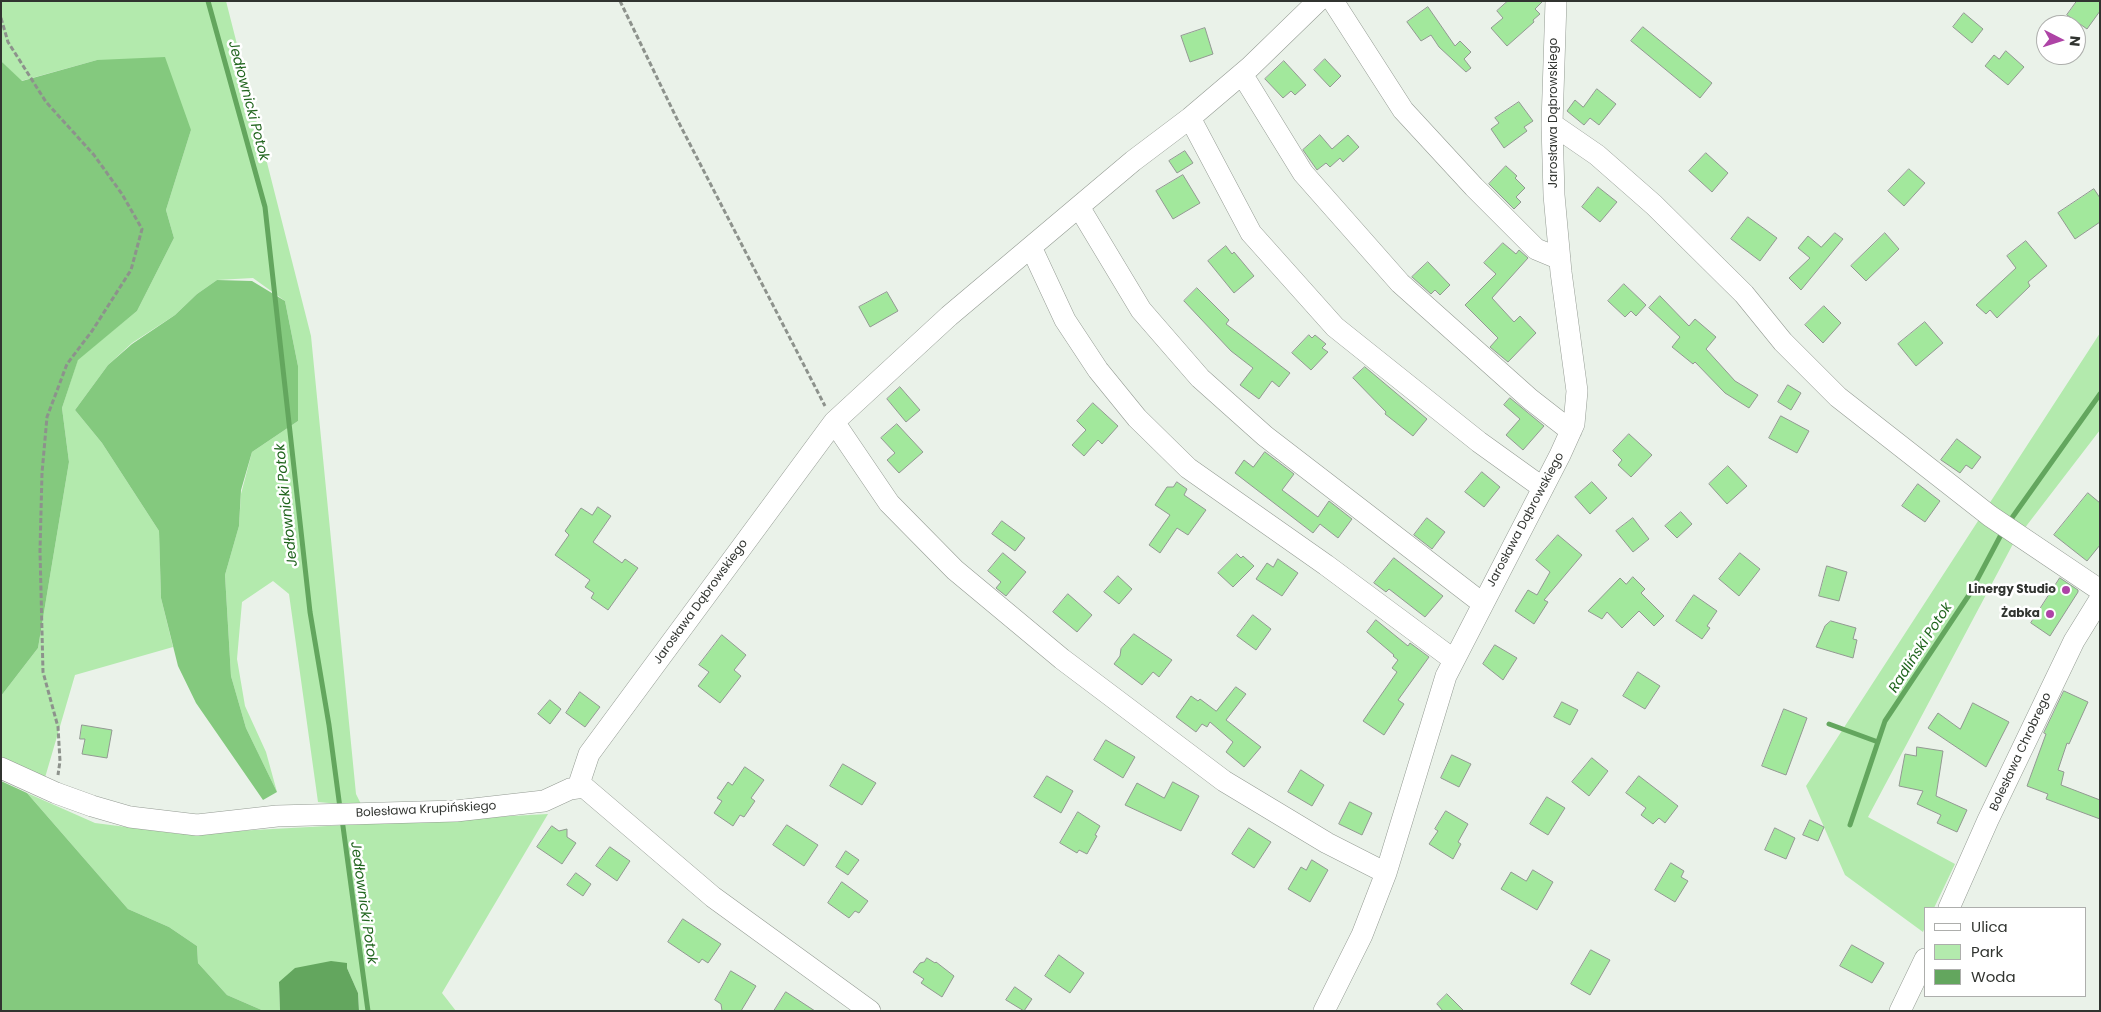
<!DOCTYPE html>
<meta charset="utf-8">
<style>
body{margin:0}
#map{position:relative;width:2101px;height:1012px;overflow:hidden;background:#eaf2e9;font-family:Poppins,sans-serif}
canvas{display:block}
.frame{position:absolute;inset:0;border:2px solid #313430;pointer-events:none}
.legend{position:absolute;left:1924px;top:907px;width:162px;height:90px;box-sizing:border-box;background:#fff;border:1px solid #adaeac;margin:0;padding:6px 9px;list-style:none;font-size:15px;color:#313430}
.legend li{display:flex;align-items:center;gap:10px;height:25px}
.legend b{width:25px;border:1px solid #adaeac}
.north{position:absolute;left:2036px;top:15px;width:50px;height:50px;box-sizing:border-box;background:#fff;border:1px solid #adaeac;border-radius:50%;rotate:95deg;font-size:14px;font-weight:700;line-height:20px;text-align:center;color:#313430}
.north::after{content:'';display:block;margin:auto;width:18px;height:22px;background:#ae44a6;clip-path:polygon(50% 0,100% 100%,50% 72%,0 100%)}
</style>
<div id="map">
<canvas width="2101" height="1012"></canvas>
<div class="frame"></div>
<ul class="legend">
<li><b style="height:6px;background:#fff"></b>Ulica</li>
<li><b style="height:14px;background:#b3eaad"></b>Park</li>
<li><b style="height:14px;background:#63a65e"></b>Woda</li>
</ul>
<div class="north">N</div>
</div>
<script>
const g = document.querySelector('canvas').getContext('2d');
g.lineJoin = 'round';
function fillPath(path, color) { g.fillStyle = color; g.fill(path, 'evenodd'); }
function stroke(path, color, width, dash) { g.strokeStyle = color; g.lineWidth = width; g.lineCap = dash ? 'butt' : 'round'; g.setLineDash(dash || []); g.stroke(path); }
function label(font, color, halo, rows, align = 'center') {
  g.font = font + ' Poppins,sans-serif'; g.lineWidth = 5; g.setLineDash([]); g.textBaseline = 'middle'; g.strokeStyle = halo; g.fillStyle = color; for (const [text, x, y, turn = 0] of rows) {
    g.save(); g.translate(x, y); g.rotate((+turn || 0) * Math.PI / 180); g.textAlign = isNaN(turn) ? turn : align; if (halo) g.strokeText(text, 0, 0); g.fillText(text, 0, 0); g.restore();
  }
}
fillPath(new Path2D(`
 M1 1H226L311 336 356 794 362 806 318 802 289 594 273 581 242 602 237 659 245 706 266 752 277 792 246 728 231 676 225 575 239 526 241 494 252 452 298 421V366L285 301 253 278 217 280 197 294 175 315 132 343 108 365 75 410 102 443 159 531 161 598 173 647 75 675 44 781 1 761V696L38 648 69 462 62 408 78 359 137 311 174 238 166 210 191 130 97 60 21 81 1 61Z
 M2100 333V430L2014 542 1868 817 1955 864 1934 908H1925V927L1923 932 1845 875 1806 786Z
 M27 793 95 823 181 834 548 814 442 993 456 1011H359L358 993 347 968 279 982 280 1011H264L227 995 198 963 197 946 169 927 128 909Z`), '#b3eaad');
fillPath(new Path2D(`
 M165 57 191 130 166 210 174 238 137 311 78 360 62 408 69 462 38 648 1 696V61L22 81 97 60Z
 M217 280 252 281 285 301 298 366V421L252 452 241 490 239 526 225 575 231 676 246 728 277 792 263 800 196 703 178 666 161 598 159 531 102 443 75 410 108 365 132 344 175 315 197 294Z
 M1 781 27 793 128 909 169 927 197 946 198 963 227 995 264 1011H1Z`), '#84c97e');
fillPath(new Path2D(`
 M331 961 347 963V968L358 993 359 1011H280L279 982 295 968Z`), '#63a65e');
stroke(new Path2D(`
 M208 1 265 207 310 612 329 725 340 808
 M2009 522 2100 394
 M1829 724 1878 742
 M342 819 368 1011
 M1850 825 1885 721 1969 595 2003 531`), '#63a65e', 5);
const building = new Path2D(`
 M1508 1H1543L1535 9 1540 14 1533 20 1534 22 1507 46 1491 28 1503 18 1497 11Z
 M2077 1H2100V11L2087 29 2067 15Z
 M1428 7 1455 46 1460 41 1471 52 1464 59 1471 68 1466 72 1439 47 1431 35 1421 41 1407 22Z
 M1964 13 1983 29 1972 43 1953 27Z
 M1643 27 1712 83 1700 98 1631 41Z
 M1205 28 1213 54 1190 62 1181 36Z
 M2006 51 2024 67 2008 85 1985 66 1994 55 1999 59Z
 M1325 59 1341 76 1330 87 1314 70Z
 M1284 61 1306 85 1295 95 1291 91 1283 98 1265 79Z
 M1597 89 1616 104 1599 125 1590 118 1584 125 1567 111 1575 100 1583 107Z
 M1519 102 1533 121 1524 127 1527 131 1504 148 1491 129 1499 123 1495 118Z
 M1320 135 1332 149 1348 135 1359 147 1343 162 1340 158 1330 167 1326 163 1317 170 1303 150Z
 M1185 151 1193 163 1177 173 1169 161Z
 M1706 153 1728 173 1712 192 1689 171Z
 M1506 166 1517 176 1515 178 1525 188 1516 197 1521 202 1514 209 1489 184Z
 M1909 169 1925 183 1904 206 1888 191Z
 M1183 175 1200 203 1173 219 1156 191Z
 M1598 187 1617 202 1600 222 1582 207Z
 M2094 189 2100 198V222L2075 239 2058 213Z
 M1748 217 1777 238 1760 261 1731 239Z
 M1835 233 1843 239 1801 290 1789 278 1810 258 1798 248 1808 236 1821 247Z
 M1885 233 1899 249 1866 281 1851 266Z
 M2026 241 2047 266 2028 282 2030 286 1997 318 1990 310 1986 314 1976 305 2016 268 2007 256Z
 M1503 243 1516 254 1519 250 1528 258 1492 298 1514 322 1520 316 1536 333 1508 362 1490 347 1498 338 1465 305 1496 274 1484 263Z
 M1226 246 1232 254 1234 252 1254 276 1234 293 1208 261Z
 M1428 262 1450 285 1440 295 1435 290 1431 294 1412 277Z
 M1624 284 1646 305 1636 316 1631 311 1625 317 1608 301Z
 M1197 288 1229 320 1226 324 1290 373 1279 387 1272 381 1259 399 1240 385 1253 368 1231 351 1184 301Z
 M887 292 898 311 870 327 859 307Z
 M1660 296 1689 326 1695 319 1716 337 1706 349 1735 381 1758 395 1749 408 1725 393 1695 362 1693 364 1672 347 1680 337 1649 308Z
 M1824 306 1841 323 1823 343 1805 325Z
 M1925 322 1943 343 1916 366 1898 344Z
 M1309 335 1312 338 1315 335 1326 344 1322 348 1328 352 1311 370 1292 353Z
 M1365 367 1427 419 1413 436 1385 414 1386 412 1353 378Z
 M1788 385 1801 393 1791 410 1778 402Z
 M900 387 920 410 906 422 887 399Z
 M1510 398 1544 426 1523 450 1506 435 1520 419 1504 405Z
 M1093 403 1118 426 1102 444 1098 440 1084 456 1072 445 1086 430 1077 421Z
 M1781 416 1809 431 1797 453 1769 438Z
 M897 424 923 452 899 473 887 460 895 453 881 438Z
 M1629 434 1652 455 1631 477 1618 465 1622 460 1613 451Z
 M1957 439 1981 457 1972 469 1966 465 1960 473 1941 460Z
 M1265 452 1294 474 1282 490 1318 517 1329 501 1352 519 1338 538 1320 524 1313 533 1235 473 1244 460 1253 467Z
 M1728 466 1747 486 1727 504 1709 484Z
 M1482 472 1500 487 1484 507 1465 492Z
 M1177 482 1187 489 1184 495 1206 510 1188 535 1177 528 1160 553 1149 545 1170 515 1155 505 1167 487H1173Z
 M1592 482 1607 498 1590 514 1575 497Z
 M1918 484 1940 501 1925 522 1902 506Z
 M2088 493 2100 503V545L2087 561 2054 535Z
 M598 507 611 516 593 542 622 563 625 559 638 568 608 610 591 598 594 593 585 587 590 580 555 555 569 535 565 531 581 508 592 515Z
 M1681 512 1692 524 1677 538 1665 526Z
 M1427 518 1445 532 1432 549 1414 535Z
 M1633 518 1649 539 1633 552 1616 531Z
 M1002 521 1025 538 1015 551 992 534Z
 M1558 535 1582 555 1544 600 1548 602 1534 624 1515 611 1528 590 1537 595 1550 572 1536 560Z
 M1003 553 1026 572 1006 596 996 588 1001 582 988 571Z
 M1740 553 1760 569 1739 596 1719 579Z
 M1237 554 1241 558 1243 556 1254 566 1233 587 1218 573Z
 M1394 558 1443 596 1425 617 1389 589 1386 592 1374 583Z
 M1278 559 1298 573 1282 596 1256 579 1267 563 1273 567Z
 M1827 566 1847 572 1839 601 1819 596Z
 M1118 576 1132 589 1119 604 1104 592Z
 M1633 577 1645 589 1641 593 1664 616 1654 626 1639 611 1622 628 1607 612 1602 619 1588 611 1620 578 1626 584Z
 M2060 578 2078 590V592L2050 636 2031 623Z
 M1068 594 1092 615 1077 632 1053 612Z
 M1694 595 1717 611 1707 626 1710 628 1702 639 1676 621Z
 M1253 615 1271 629 1256 650 1237 636Z
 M1376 620 1408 646 1410 643 1429 657 1398 700 1404 704 1384 735 1363 721 1397 672 1392 668 1398 660 1393 656 1394 655 1367 632Z
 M1831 621 1856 628 1853 639 1857 640 1853 658 1816 647 1825 626Z
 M1134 634 1172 660 1159 677 1153 672 1142 685 1114 664 1120 656 1121 649Z
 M722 635 746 655 734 670 741 676 720 703 698 686 709 672 699 665Z
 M1495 645 1517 658 1503 680 1483 664Z
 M1638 672 1660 686 1645 709 1623 696Z
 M1236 687 1246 694 1226 720 1261 747 1244 767 1226 752 1233 742 1210 722 1207 727 1202 724 1196 732 1176 717 1191 696 1198 701 1200 699 1216 711Z
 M2064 691 2088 702 2069 744 2067 743 2058 770 2064 772 2061 785 2100 800V819L2046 799 2048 794 2027 786 2046 734 2044 733Z
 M580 692 600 707 585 727 566 713Z
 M550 700 561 709 550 724 538 714Z
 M1562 702 1578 710 1570 725 1554 717Z
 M1973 703 2009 722 1986 767 1928 728 1938 713 1960 729Z
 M1784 709 1807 718 1786 775 1762 766Z
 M82 725 112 730 107 758 82 754 85 739H80Z
 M1106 740 1135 757 1123 778 1094 760Z
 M1917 747 1943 751 1936 796 1967 810 1957 832 1937 823 1941 815 1917 804 1923 791 1899 786 1905 754 1916 756Z
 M1452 755 1471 764 1459 787 1441 778Z
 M1592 758 1608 771 1589 796 1572 782Z
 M843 764 876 783 862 805 830 786Z
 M745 767 764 780 751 798 755 801 744 817 740 815 733 826 714 813 722 801 717 798 728 782 732 785Z
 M1301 770 1324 785 1312 806 1288 792Z
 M1047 776 1073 791 1061 813 1034 797Z
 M1639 776 1678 806 1665 823 1659 818 1653 824 1641 815 1646 808 1626 793Z
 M1173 782 1199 796 1181 831 1125 805 1137 783 1164 798Z
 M1547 797 1565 808 1548 835 1530 824Z
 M1350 802 1372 813 1362 835 1339 824Z
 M1446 811 1468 824 1458 842 1461 844 1453 859 1429 844 1438 831 1435 829Z
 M1078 812 1100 826 1095 835 1097 836 1087 854 1079 850 1077 853 1060 843Z
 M1810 820 1824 827 1818 841 1803 835Z
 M787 825 818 845 804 866 773 845Z
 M552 826 559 831 567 829V837L576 843 562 864 537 847Z
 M1249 828 1271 842 1254 868 1232 854Z
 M1775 828 1795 838 1786 859 1765 850Z
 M610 847 630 861 617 881 596 866Z
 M846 851 859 860 848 875 836 867Z
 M1312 860 1328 870 1310 902 1288 889 1301 867 1306 870Z
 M1671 863 1684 871 1681 877 1688 881 1675 902 1655 890Z
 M1533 870 1553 882 1537 910 1501 889 1511 872 1526 881Z
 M576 873 591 884 583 896 567 885Z
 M842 882 868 901 859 913 855 911 849 918 828 903Z
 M683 919 721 944 708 963 702 959 699 963 668 942Z
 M1852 945 1884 963 1872 983 1840 966Z
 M1591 950 1610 960 1590 995 1571 984Z
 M1059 955 1084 973 1070 993 1045 976Z
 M927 958 935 963 936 962 954 976 942 997 921 983 924 979 913 972 920 963 924 962Z
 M731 971 756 986 741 1011H722L721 1004 715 1000Z
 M1015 987 1032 999 1024 1011 1006 1000Z
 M786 992 815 1011H774Z
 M1447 994 1464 1011H1443L1437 1004Z`);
fillPath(building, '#a2e89c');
stroke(building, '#929992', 1);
const minor = new Path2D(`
 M1333 1 1403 110 1474 187 1536 249 1560 259
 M1242 74 1303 173 1400 283 1530 399 1571 431
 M1190 118 1251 233 1335 327 1479 442 1543 488
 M1552 124 1597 155 1654 205 1744 294 1783 342 1838 397 1990 516 2100 590
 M1079 207 1141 310 1200 378 1265 436 1482 603
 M1031 247 1065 320 1098 370 1137 418 1188 468 1326 565 1454 660
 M834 422 889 503 955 570 1062 659 1224 781 1327 843 1386 873
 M1 768 56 793 92 806 130 817 197 825 277 816 456 811 544 801 570 789 584 787 713 897 870 1011
 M578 787 589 754 834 422 949 316 1133 161 1190 118 1250 67 1318 1
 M1949 908 1988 820 2074 641 2100 599
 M1324 1011 1362 935 1386 873 1446 676 1560 455 1574 424 1577 391 1561 272 1554 195 1552 124 1556 1
 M1900 1011 1925 959`);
stroke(minor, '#949b93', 22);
stroke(new Path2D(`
 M620 1 678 121 825 406
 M1 18 8 42 46 102 94 155 122 194 142 229 131 270 92 331 67 364 47 417 42 473 40 551 43 672 58 727 60 761 58 775`), '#8d928c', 3, [5, 2.5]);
stroke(minor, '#fff', 21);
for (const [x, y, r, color] of [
 [2066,590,5,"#ae44a6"],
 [2050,614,5,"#ae44a6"]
]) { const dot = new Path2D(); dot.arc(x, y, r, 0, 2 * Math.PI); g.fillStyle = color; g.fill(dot); stroke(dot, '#fff', 2); }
label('12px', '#313430', '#fff', [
 ["Jarosława Dąbrowskiego",1554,113,-90],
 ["Jarosława Dąbrowskiego",1526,520,-62],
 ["Jarosława Dąbrowskiego",701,602,-54],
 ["Bolesława Chrobrego",2021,752,-65],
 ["Bolesława Krupińskiego",426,810,-3]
]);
label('bold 12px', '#313430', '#fff', [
 ["Linergy Studio",2056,590],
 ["Żabka",2040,614]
], 'right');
label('italic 14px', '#21651e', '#fff', [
 ["Jedłownicki Potok",248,101,75],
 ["Jedłownicki Potok",287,505,-96],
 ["Radliński Potok",1921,648,-57],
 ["Jedłownicki Potok",363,903,82]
]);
</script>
